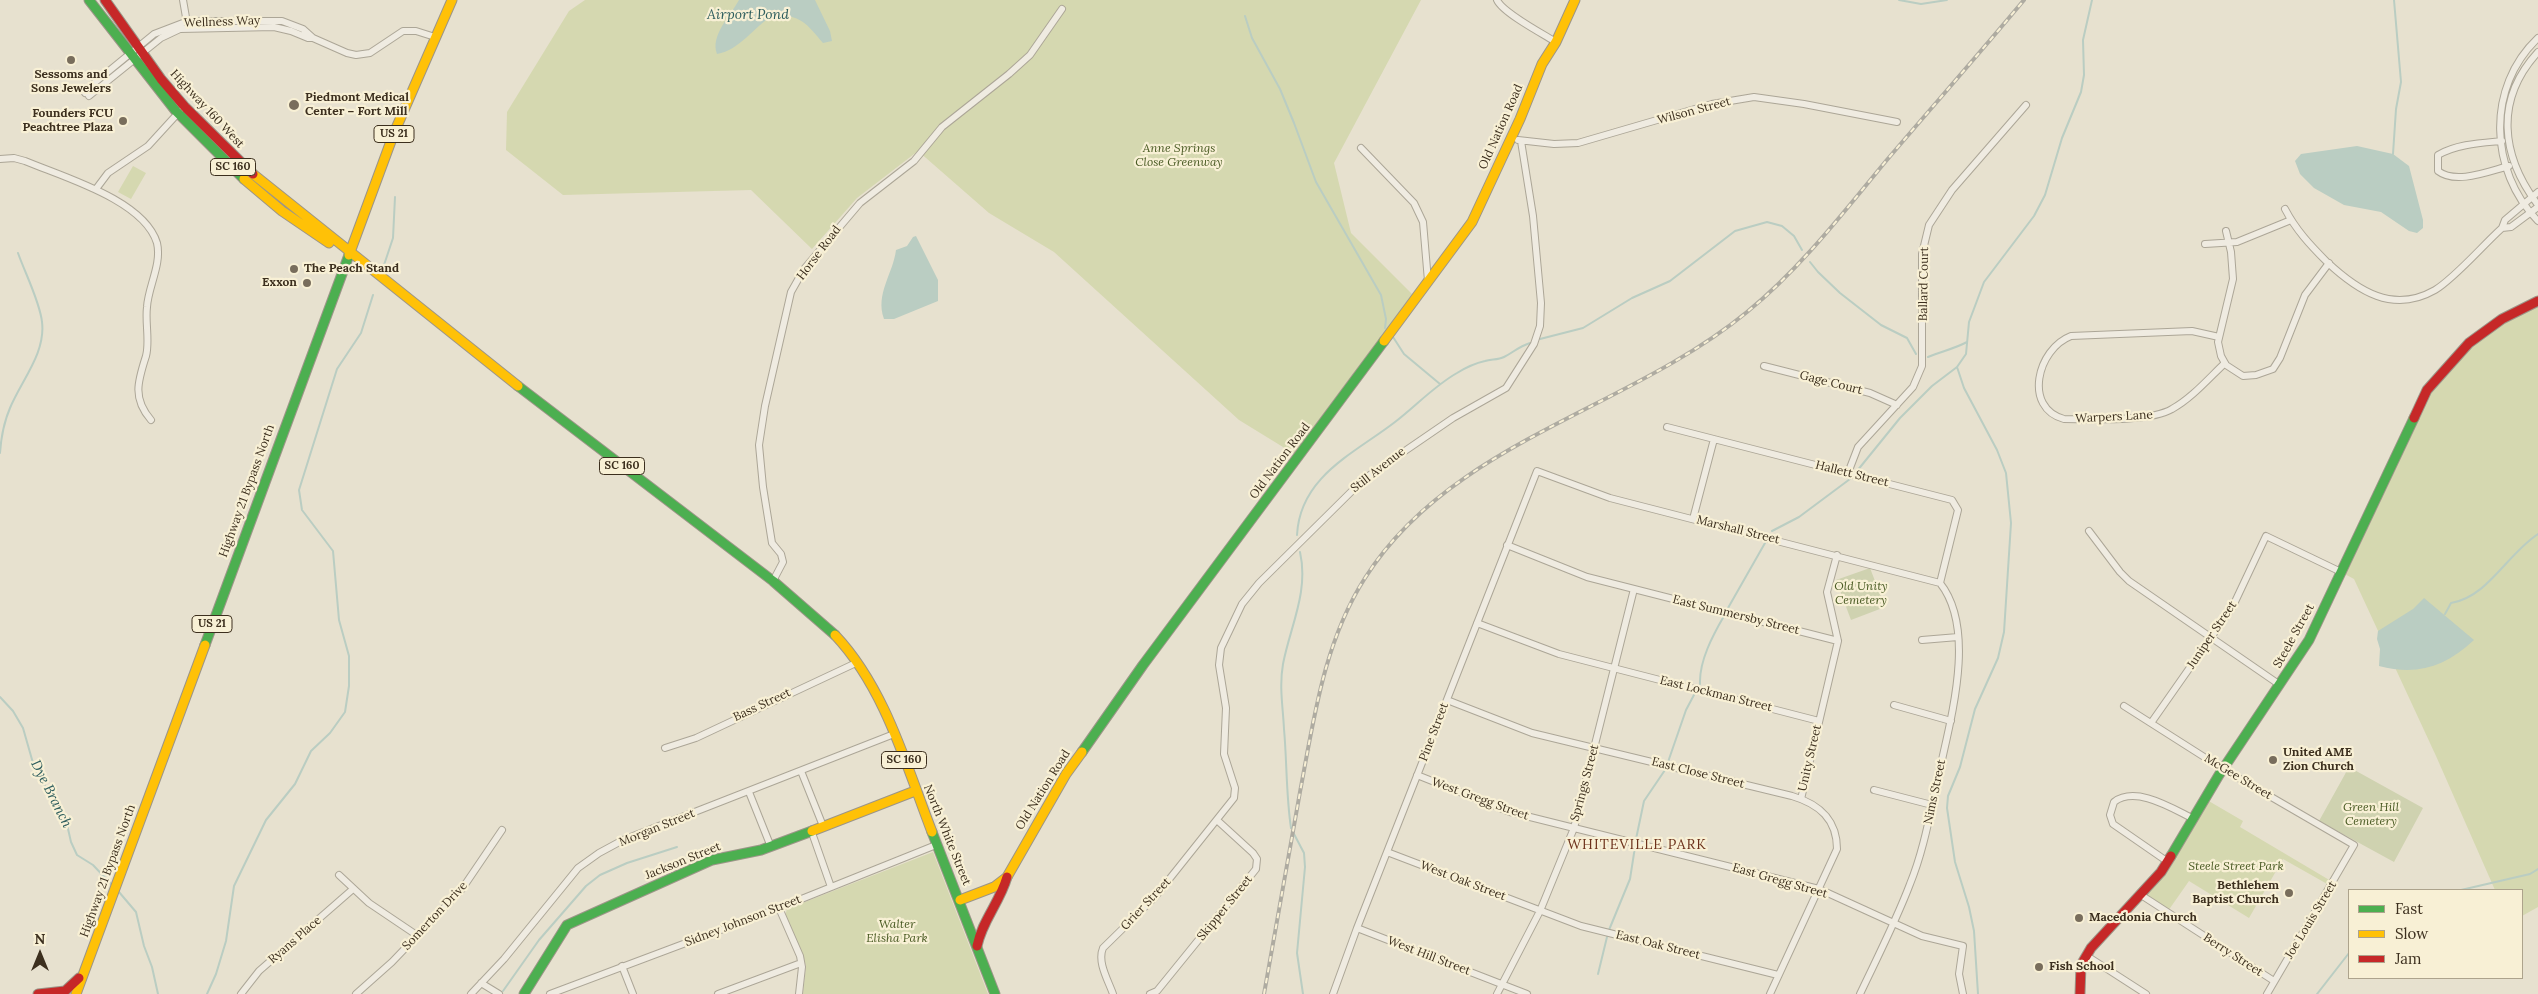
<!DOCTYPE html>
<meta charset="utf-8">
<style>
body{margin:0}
#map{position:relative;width:2538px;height:994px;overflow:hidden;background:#e7e1cf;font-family:Lora,serif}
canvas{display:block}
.legend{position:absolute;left:2348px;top:889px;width:175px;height:90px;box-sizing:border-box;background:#f8f0d5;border:1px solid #ada38c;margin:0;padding:6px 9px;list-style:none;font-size:15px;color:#3c2f1e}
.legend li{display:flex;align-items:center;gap:10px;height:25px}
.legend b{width:25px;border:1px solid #ada38c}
.north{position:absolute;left:15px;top:929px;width:50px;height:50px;-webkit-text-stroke:4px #f8f0d5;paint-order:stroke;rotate:0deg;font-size:14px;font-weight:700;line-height:20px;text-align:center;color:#3c2f1e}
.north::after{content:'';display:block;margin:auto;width:18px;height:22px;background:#3c2f1e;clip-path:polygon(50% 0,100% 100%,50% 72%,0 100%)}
</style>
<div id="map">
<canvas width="2538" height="994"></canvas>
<ul class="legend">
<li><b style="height:6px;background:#4caf50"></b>Fast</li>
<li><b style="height:6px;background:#ffc107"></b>Slow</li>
<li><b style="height:6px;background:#c62828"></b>Jam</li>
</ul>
<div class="north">N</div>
</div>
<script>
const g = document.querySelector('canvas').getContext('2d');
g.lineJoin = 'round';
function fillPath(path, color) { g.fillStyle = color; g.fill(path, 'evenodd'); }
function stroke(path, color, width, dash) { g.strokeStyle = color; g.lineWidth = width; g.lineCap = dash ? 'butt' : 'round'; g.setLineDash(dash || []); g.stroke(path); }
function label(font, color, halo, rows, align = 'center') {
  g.font = font + ' Lora,serif'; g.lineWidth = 4.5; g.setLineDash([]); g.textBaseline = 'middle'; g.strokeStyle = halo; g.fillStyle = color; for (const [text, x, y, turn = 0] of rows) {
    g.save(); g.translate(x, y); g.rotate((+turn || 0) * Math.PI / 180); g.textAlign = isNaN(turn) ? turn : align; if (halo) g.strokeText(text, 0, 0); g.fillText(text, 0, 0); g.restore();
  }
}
fillPath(new Path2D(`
 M585 0H1421L1334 163 1351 233 1412 294 1296 455 1239 420 1054 252 989 213 918 151 857 198 812 249 751 190 563 195 506 150 507 112 569 11Z
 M133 166 146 173 131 199 118 192Z
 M2538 301V907L2522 916V890H2495L2436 756 2354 579 2341 572 2419 404 2469 343Z
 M2207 800 2243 821 2240 827 2331 881 2329 885 2283 859 2249 918 2189 881 2168 911 2145 895Z
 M933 852 988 994H803L806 966 804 959 785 916 787 909Z`), '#d5d8b0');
fillPath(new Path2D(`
 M1870 568 1885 607 1851 620 1836 580Z
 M2349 767 2423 808 2394 862 2319 821Z`), '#cfd2b0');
fillPath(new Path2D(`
 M739 0H815L830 31 832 41 823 43C806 23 801 15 773 15 754 27 740 50 717 54 710 36 730 16 739 0Z
 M2357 146 2393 154 2409 166 2423 220V228L2417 233 2409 231 2381 212 2344 205 2314 188 2300 174 2295 161 2301 154Z
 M916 236 938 280V301L894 319H884C875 294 893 274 896 250L907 246 913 237Z
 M2424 598 2474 640C2445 667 2417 676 2379 666L2380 649 2377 639 2378 631 2413 609Z`), '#bacdc2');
stroke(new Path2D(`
 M1899 0 1921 4 1947 0
 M1245 16 1252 38 1280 89 1294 123 1316 182 1381 295 1386 319 1385 328
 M2393 154 2396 109 2401 82 2394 0
 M1810 262 1818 272 1840 293 1881 325 1907 338 1916 354
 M384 265 393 238 395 197
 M1393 337 1404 354 1440 384
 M1540 339 1583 328 1632 298 1670 281 1735 231 1767 222 1782 226 1794 236 1802 250
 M1928 357C1942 351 1954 349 1967 342
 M1957 367 1964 388 1997 450 2006 473 2011 523 2004 632 1998 658 1975 709 1960 767 1948 796 1947 808 1955 862 1969 907 1974 931 1978 994
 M0 453C1 438 4 422 10 408 21 381 46 353 42 322 40 302 25 273 18 253
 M1857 471 1900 418 1932 386 1957 367 1966 354 1969 322 1984 282 2034 216 2045 195 2062 138 2081 92 2084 75 2083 40 2092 0
 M1772 531 1799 517 1850 479
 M1297 535C1300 476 1355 453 1395 422 1416 406 1434 386 1457 373 1465 368 1476 363 1485 361 1491 359 1498 360 1504 357 1514 352 1518 347 1530 343
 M1728 608 1765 543
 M2445 614 2451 603C2488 597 2507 554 2538 534
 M1700 684C1699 661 1713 635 1724 616
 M0 697 13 711 23 728 35 770 66 820 71 842 77 855 93 865 111 884
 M1668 762 1686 710 1695 693
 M1291 828C1286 795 1287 762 1284 729 1283 707 1279 687 1283 664 1290 627 1309 592 1300 552
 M1294 834 1304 853 1305 867 1297 953 1303 994
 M1636 839 1644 801 1665 770
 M2461 890 2530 874 2538 869
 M119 892 136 912 144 946 152 967 158 994
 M1609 930 1630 879 1635 847
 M1598 974 1607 937
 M503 991 539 940 586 886 600 875 627 863 677 847
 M207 994 216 974 226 941 234 886 266 820 295 784 311 751 330 733 345 712 349 686V656L339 620 333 551 302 510 299 490 337 369 361 333 373 295
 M2317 994 2349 953`), '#bacdc2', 2);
const street = new Path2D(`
 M183 0 187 23
 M1497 0C1503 13 1543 34 1556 42
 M2538 38C2486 87 2489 171 2538 221
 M2538 52C2494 100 2501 156 2538 205
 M85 93 93 84 154 34 188 21H282L303 29 313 38 347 53 356 55 370 53 403 31H416L435 37
 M89 96 161 38 180 29 274 27 291 31 308 38H313
 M1518 140 1554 144 1578 143 1712 104 1754 97 1804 104 1897 122
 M2502 141C2481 143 2457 144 2438 155V171C2456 185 2489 171 2509 166
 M1361 148 1414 203 1423 222 1428 281
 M0 159 14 158 25 161C63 177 144 200 157 243 162 264 148 287 147 307 145 323 150 341 146 356 138 381 132 398 151 420
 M96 189 108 173 148 146 180 111
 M2285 209C2296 230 2310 245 2327 262 2358 291 2393 314 2435 290 2455 278 2483 245 2502 228L2505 220 2538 192
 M2502 228 2511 227 2538 207
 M2226 231 2231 252 2233 279 2218 342 2221 356 2226 365 2243 376 2256 375 2273 369 2280 358 2305 295 2329 263
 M2205 244 2237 242 2291 220
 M2219 337 2192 331 2071 336C2037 349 2023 408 2064 419 2091 419 2150 422 2172 409 2192 398 2209 378 2225 363
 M1764 366 1870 393 1897 405
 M1667 427 1952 500 1958 510 1940 583
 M1848 473 1858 447 1913 387 1922 366V254L1929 225 1952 190 2026 105
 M1693 519 1714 439
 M2089 531 2120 572 2129 581 2280 685
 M1507 545 1587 577 1838 641
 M773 581 783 562 781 554 772 543 763 487 759 445 765 406 791 292 804 269 860 203 914 161 942 127 1009 74 1030 55 1062 9
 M1477 623 1559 654 1819 721
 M1922 640 1958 637
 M1447 700 1532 733 1792 796C1819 804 1837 819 1837 849L1770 994
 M1894 705 1951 721
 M2124 706 2223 769 2354 845 2267 994
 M2151 723 2233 606 2266 536 2341 572
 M665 748 696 738 858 662
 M801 771 823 826
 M1417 775 1510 812 1819 889 1922 936 1963 946 1959 974 1963 994
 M1874 790 1932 805
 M749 792 771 847
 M1801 799 1838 641 1827 592 1837 555
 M811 830 831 887
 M1387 852 1581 926 1778 975
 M2168 862 2113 824 2110 815 2114 802C2136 785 2173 809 2194 819
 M339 875 369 903 418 936
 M2141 895 2274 981
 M779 908 800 956 802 967 799 994
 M1357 928 1527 994
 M2087 956 2146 994
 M622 966 633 994
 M481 983 499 994
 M241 994 259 971 353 889
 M356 994 392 962 462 889 502 830
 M471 994 504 959 578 868 599 853 623 840 894 734
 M550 994 779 908 936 845
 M718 994 801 963
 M1113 994C1108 980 1097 962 1103 948L1155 897 1234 798 1235 788 1224 754 1226 708 1219 665 1221 648 1242 604 1259 583 1364 479 1453 418 1506 388 1534 344 1540 326 1541 303 1533 216 1521 141
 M1150 994 1157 991 1256 869 1257 859 1253 853 1218 821
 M1333 994 1357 928 1537 471 1610 498 1940 583
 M1497 994 1540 911 1574 828 1634 589
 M1860 994C1877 958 1896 921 1910 884 1924 850 1930 813 1938 778 1949 724 1978 631 1940 583`);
const fast = new Path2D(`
 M89 0 175 110 244 179
 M518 386 773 581 835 635
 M205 645 349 255
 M1082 752 1143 665 1384 341
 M932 832 995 994
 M2171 856 2219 775 2309 640 2414 418
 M524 994 567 925 712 860 761 850 812 831`);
const slow = new Path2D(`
 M253 174 518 386
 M244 179 282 211 329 243
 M349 255 394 133 452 0
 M1384 341 1472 222 1520 119 1542 64 1556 42 1575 0
 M835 635C885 688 906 765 932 832
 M812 831 915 791
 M960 900 994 887 1007 877 1066 774 1082 752
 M76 994 205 645`);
const jam = new Path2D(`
 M105 0 161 79 185 107 253 174
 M2414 418 2427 390 2469 343 2502 319 2538 301
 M977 946C982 921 1000 902 1007 877
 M38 994 65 991 79 978
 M2080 994 2081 965 2091 948 2161 872 2171 856`);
stroke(street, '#aca697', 8);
stroke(fast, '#9c9588', 11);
stroke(slow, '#9c9588', 11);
stroke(jam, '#9c9588', 11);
stroke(street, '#efebe1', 6);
stroke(fast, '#4caf50', 9);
stroke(slow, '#ffc107', 9);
stroke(jam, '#c62828', 9);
const rail = new Path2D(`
 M1264 994C1276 927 1288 859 1300 792 1314 718 1324 642 1365 578 1451 442 1628 410 1747 312 1800 269 1843 213 1886 161 1932 107 1979 54 2024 0`);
stroke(rail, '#aeaba1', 4);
stroke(rail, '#f8f0d5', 2, [5.5]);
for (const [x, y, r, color] of [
 [71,60,5,"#786d5c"],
 [294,105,6,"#786d5c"],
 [123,121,5,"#786d5c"],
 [294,269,5,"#786d5c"],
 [307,283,5,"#786d5c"],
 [2273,760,5,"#786d5c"],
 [2289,893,5,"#786d5c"],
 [2079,918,5,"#786d5c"],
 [2039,967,5,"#786d5c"]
]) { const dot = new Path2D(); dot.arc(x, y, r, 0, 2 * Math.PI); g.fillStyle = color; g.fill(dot); stroke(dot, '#f8f0d5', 2); }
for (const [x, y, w] of [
 [394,134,40],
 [233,167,45],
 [622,466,45],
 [212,624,40],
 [904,760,45]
]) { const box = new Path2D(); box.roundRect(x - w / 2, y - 8.5, w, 17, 4); g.fillStyle = '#f8f0d5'; g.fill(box); stroke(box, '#3c2f1e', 1); }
label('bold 11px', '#3c2f1e', null, [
 ["US 21",394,134],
 ["SC 160",233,167],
 ["SC 160",622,466],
 ["US 21",212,624],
 ["SC 160",904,760]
]);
label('12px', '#3c2f1e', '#f8f0d5', [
 ["Wellness Way",222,22,-2],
 ["Highway 160 West",207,109,47],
 ["Wilson Street",1694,111,-15],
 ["Old Nation Road",1501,127,-66],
 ["Horse Road",819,253,-53],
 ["Ballard Court",1924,284,-89],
 ["Gage Court",1831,383,14],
 ["Warpers Lane",2114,417,-3],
 ["Old Nation Road",1280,461,-53],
 ["Still Avenue",1378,470,-38],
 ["Hallett Street",1852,474,14],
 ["Highway 21 Bypass North",247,491,-70],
 ["Marshall Street",1738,530,14],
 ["East Summersby Street",1736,615,14],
 ["Juniper Street",2212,635,-56],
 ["Steele Street",2294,636,-61],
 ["East Lockman Street",1716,694,14],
 ["Bass Street",762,705,-25],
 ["Pine Street",1434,732,-69],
 ["Unity Street",1810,758,-77],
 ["East Close Street",1698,773,14],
 ["McGee Street",2238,777,31],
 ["Springs Street",1585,783,-75],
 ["Old Nation Road",1043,790,-58],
 ["Nims Street",1935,792,-78],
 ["West Gregg Street",1480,799,20],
 ["Morgan Street",657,828,-22],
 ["North White Street",947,835,68],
 ["Jackson Street",683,861,-22],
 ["Highway 21 Bypass North",108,871,-70],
 ["West Oak Street",1463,881,21],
 ["East Gregg Street",1780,881,16],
 ["Grier Street",1146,904,-47],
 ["Skipper Street",1225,908,-51],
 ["Somerton Drive",435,916,-47],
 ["Joe Louis Street",2311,920,-59],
 ["Sidney Johnson Street",743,921,-21],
 ["Ryans Place",295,940,-41],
 ["East Oak Street",1658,945,14],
 ["Berry Street",2233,955,33],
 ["West Hill Street",1429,956,21]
]);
label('bold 12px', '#3c2f1e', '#f8f0d5', [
 ["Sessoms and",71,75,"center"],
 ["Sons Jewelers",71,89,"center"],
 ["Piedmont Medical",305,98],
 ["Center – Fort Mill",305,112],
 ["Founders FCU",113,114,"right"],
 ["Peachtree Plaza",113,128,"right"],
 ["The Peach Stand",304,269],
 ["Exxon",297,283,"right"],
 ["United AME",2283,753],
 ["Zion Church",2283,767],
 ["Bethlehem",2279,886,"right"],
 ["Baptist Church",2279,900,"right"],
 ["Macedonia Church",2089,918],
 ["Fish School",2049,967]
], 'left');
label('italic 12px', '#495a23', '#f8f0d5', [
 ["Anne Springs",1179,149],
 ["Close Greenway",1179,163],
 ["Old Unity",1861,587],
 ["Cemetery",1861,601],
 ["Green Hill",2371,808],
 ["Cemetery",2371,822],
 ["Steele Street Park",2236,867],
 ["Walter",897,925],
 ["Elisha Park",897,939]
]);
label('italic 14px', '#2d5d5d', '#f8f0d5', [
 ["Airport Pond",748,15],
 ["Dye Branch",51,794,63]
]);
g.letterSpacing = '1px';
label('14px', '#6c311b', '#f8f0d5', [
 ["WHITEVILLE PARK",1637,845]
]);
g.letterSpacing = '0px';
</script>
